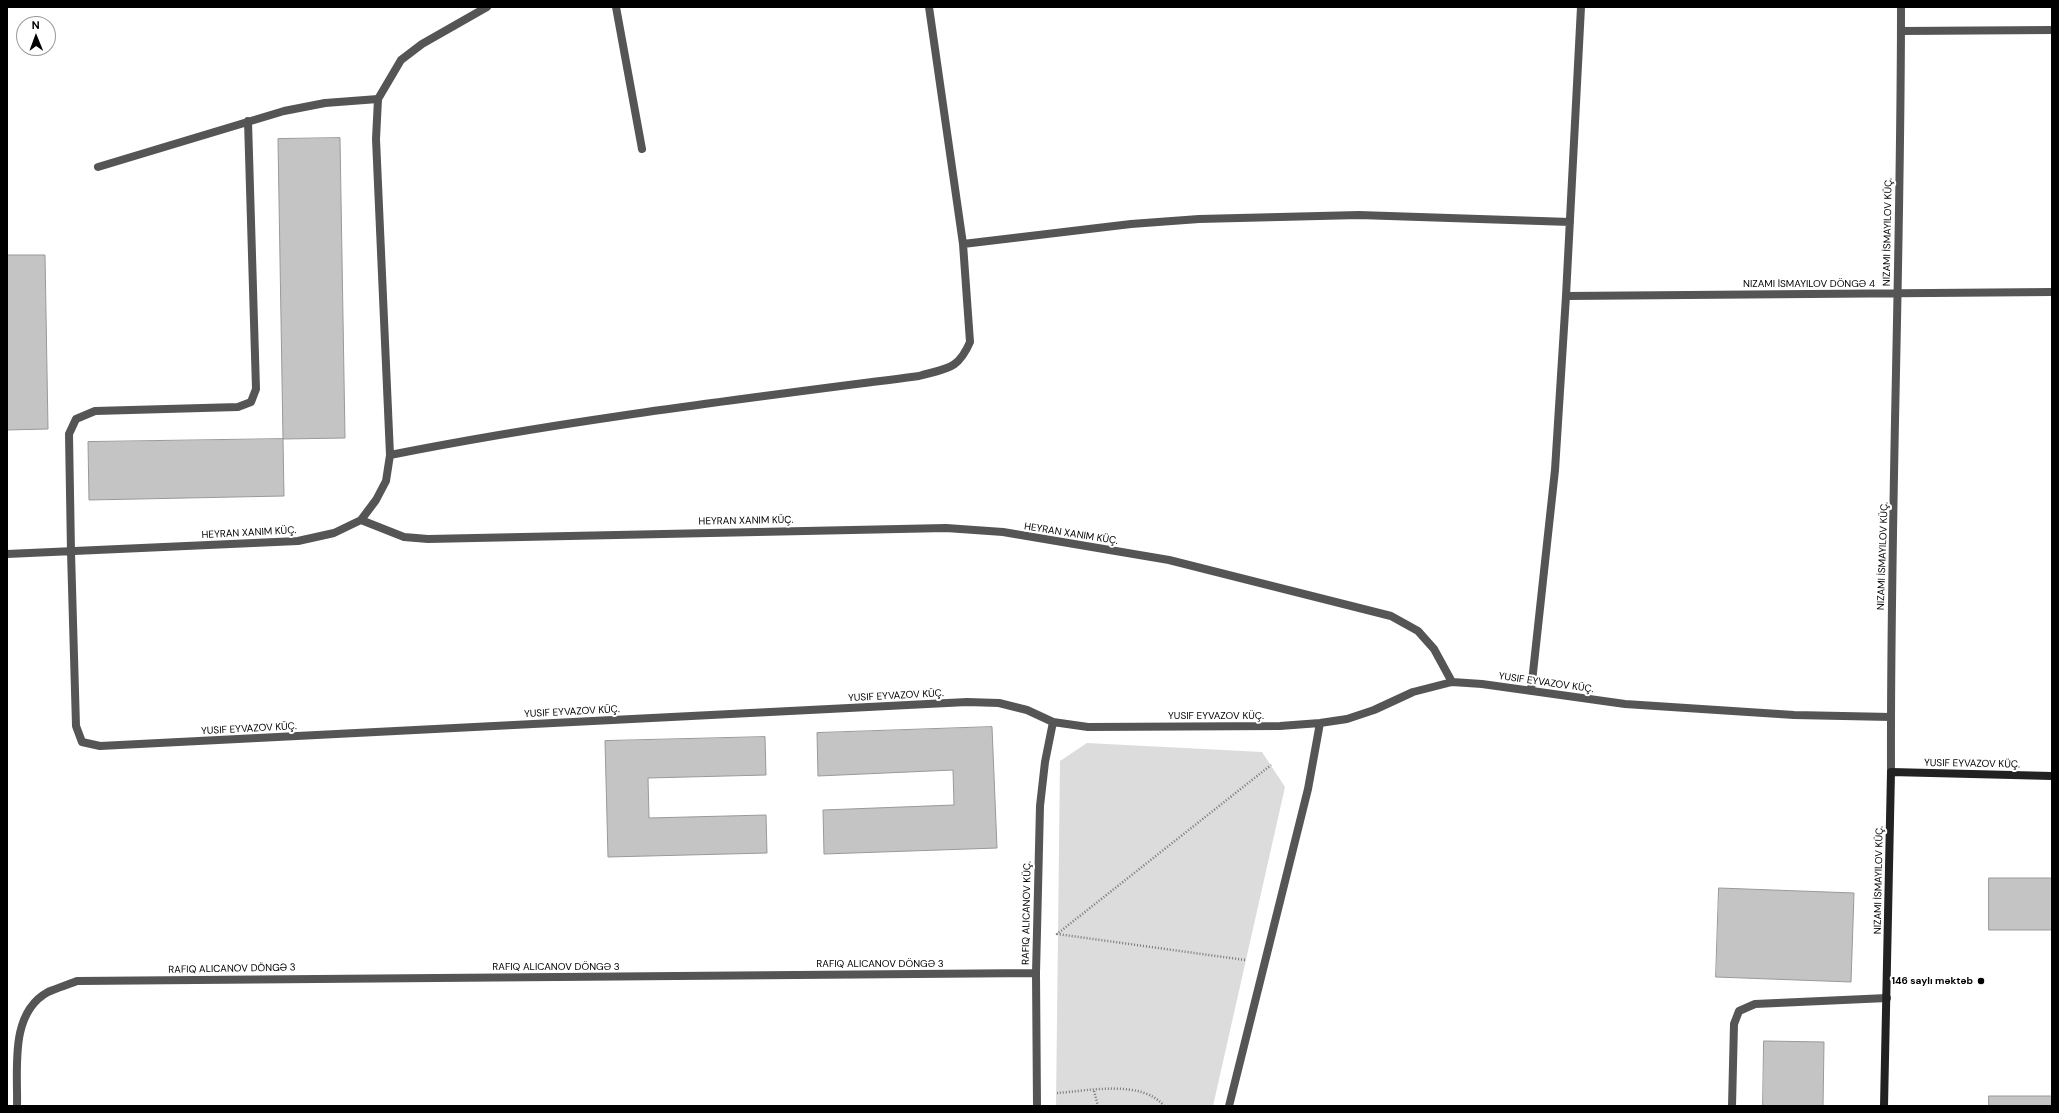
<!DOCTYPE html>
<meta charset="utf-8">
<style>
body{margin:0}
#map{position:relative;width:2059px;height:1113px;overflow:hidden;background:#fff;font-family:"DM Sans",sans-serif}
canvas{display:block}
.frame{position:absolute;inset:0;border:8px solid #000;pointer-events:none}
.north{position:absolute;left:16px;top:16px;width:40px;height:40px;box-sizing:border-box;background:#fff;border:1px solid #999;border-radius:50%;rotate:359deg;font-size:11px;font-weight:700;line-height:16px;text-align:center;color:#000}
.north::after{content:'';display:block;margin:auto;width:14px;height:18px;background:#000;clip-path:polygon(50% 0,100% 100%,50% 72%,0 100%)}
</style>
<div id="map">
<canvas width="2059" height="1113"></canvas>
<div class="frame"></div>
<div class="north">N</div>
</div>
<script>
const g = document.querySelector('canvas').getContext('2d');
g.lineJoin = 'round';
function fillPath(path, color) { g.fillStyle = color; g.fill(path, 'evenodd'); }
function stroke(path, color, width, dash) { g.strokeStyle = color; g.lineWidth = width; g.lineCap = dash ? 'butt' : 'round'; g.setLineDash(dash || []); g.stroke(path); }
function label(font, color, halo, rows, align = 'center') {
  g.font = font + ' "DM Sans",sans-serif'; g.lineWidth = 4; g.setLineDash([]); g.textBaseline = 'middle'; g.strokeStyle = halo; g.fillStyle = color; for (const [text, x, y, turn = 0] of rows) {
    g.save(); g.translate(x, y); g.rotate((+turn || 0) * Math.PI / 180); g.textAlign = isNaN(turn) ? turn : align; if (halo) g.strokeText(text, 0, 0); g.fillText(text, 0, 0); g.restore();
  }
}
fillPath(new Path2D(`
 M1087 743 1262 752 1285 787 1213 1106H1056L1060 761Z`), '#dcdcdc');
const building = new Path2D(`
 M340 138 345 438 283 439 278 139Z
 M7 255H45L48 429 7 430Z
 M283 439 284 496 89 500 88 442Z
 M992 727 997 848 824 854 823 810 954 805 953 770 818 776 817 733Z
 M765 737 766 775 648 778 649 818 766 815 767 853 608 857 605 741Z
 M1989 878H2052V930H1989Z
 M1719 888 1854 893 1851 982 1716 977Z
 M1764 1041 1824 1042 1823 1106H1763Z
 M1989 1096H2052V1106H1989Z`);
fillPath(building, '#c4c4c4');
stroke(building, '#999', 1);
stroke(new Path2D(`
 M1245 960 1057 934 1271 765
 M1094 1091 1098 1106
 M1057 1093C1088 1091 1142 1079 1164 1106`), '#777', 2.5, [1, 2]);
stroke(new Path2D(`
 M98 167 284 111 325 103 378 99
 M71 552 69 434 76 419 95 411 238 407 251 402 256 389 248 121
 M1732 1106 1734 1024 1739 1011 1755 1004 1887 998`), '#555', 8);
stroke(new Path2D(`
 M616 7 642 149
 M1901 31 2052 30
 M963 244 1131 224 1199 219 1359 215 1570 222
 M1566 296 2052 292
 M390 455C566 420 742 399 919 376 947 368 958 370 970 342L963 244 929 7
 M361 520 376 500 386 481 390 455 376 139 378 99 401 60 422 44 487 7
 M71 552 76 726 82 742 100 746 967 702 999 703 1027 710 1053 722 1088 727 1280 726 1320 723 1347 719 1374 710 1413 692 1452 682 1482 684 1625 704 1794 715 1891 717
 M7 554 298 541 334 533 361 520 404 537 428 539 946 528 1003 532 1169 560 1391 616 1418 631 1434 649 1452 682
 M1531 691 1555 470 1566 296 1581 7
 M1891 772C1890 517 1901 262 1901 7
 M17 1106C18 1070 9 1013 48 992 57 988 67 985 77 981L1036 973
 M1037 1106 1036 973 1040 806 1045 762 1053 722
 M1229 1106 1308 789 1320 723`), '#555', 8);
stroke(new Path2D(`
 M1884 1106 1891 772 2052 776`), '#222', 8);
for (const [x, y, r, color] of [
 [1981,981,4,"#000"]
]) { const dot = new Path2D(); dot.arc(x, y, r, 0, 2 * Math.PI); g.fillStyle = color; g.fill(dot); stroke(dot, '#fff', 1.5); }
label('10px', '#000', '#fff', [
 ["NIZAMI İSMAYILOV KÜÇ.",1888,232,-89],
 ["NIZAMI İSMAYILOV DÖNGƏ 4",1809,284],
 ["HEYRAN XANIM KÜÇ.",746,521,-1],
 ["HEYRAN XANIM KÜÇ.",249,533,-3],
 ["HEYRAN XANIM KÜÇ.",1071,534,9],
 ["NIZAMI İSMAYILOV KÜÇ.",1883,556,-88],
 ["YUSIF EYVAZOV KÜÇ.",1546,683,8],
 ["YUSIF EYVAZOV KÜÇ.",896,696,-3],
 ["YUSIF EYVAZOV KÜÇ.",572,712,-3],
 ["YUSIF EYVAZOV KÜÇ.",1216,716],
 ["YUSIF EYVAZOV KÜÇ.",249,729,-3],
 ["YUSIF EYVAZOV KÜÇ.",1972,764,1],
 ["NIZAMI İSMAYILOV KÜÇ.",1879,880,-89],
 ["RAFIQ ALICANOV KÜÇ.",1027,913,-89],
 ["RAFIQ ALICANOV DÖNGƏ 3",880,964],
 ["RAFIQ ALICANOV DÖNGƏ 3",556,967],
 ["RAFIQ ALICANOV DÖNGƏ 3",232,969,-1]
]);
label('bold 10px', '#000', '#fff', [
 ["146 saylı məktəb",1973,981]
], 'right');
</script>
